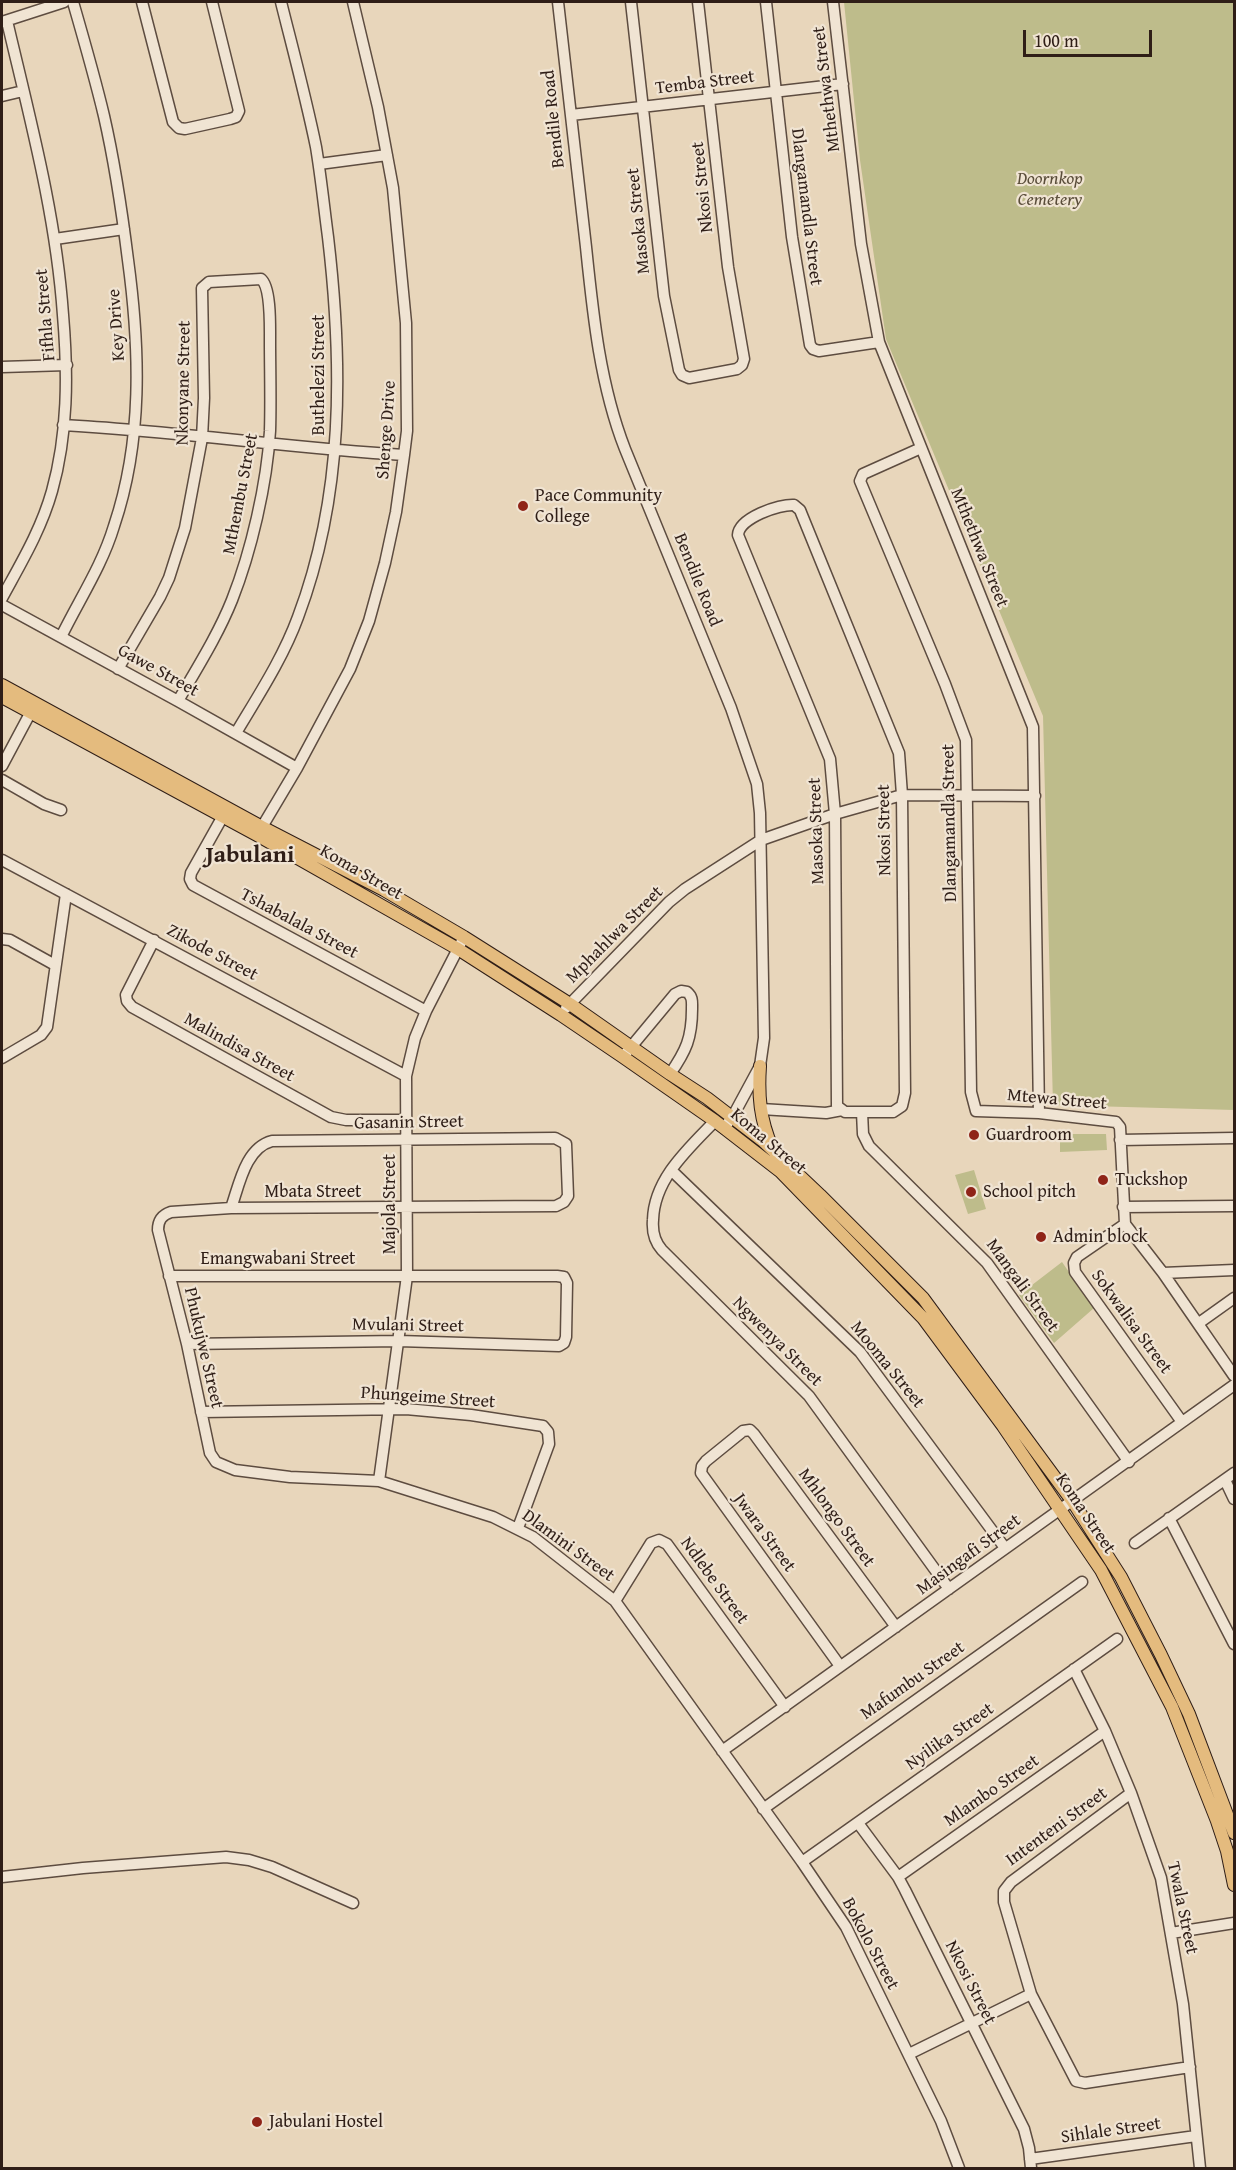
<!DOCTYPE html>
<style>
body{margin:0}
#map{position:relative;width:1236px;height:2170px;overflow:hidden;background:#e8d6bb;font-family:"Gentium Book Plus",serif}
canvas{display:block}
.frame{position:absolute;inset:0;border:3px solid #2f1e17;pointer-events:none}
.scale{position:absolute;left:1023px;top:30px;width:129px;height:27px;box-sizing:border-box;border:3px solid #2f1e17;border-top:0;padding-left:8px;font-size:18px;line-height:21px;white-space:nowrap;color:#2f1e17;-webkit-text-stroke:4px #f0e4d3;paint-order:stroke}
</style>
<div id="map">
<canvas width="1236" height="2170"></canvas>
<div class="frame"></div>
<div class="scale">100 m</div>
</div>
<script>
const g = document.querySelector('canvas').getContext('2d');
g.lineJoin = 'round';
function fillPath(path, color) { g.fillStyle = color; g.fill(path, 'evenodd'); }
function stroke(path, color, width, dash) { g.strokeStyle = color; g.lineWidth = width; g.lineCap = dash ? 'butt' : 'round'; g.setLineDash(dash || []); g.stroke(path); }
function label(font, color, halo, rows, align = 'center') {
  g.font = font + ' "Gentium Book Plus",serif'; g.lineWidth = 4.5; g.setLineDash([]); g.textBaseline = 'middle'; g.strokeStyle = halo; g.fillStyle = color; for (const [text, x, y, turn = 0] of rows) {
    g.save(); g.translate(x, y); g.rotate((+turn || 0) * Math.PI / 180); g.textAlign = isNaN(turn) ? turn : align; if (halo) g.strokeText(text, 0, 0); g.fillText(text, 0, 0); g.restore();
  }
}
fillPath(new Path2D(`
 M844 2H1234V1110L1053 1105 1043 716 886 339 860 160Z
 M1060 1134H1106L1107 1150 1060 1152Z
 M974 1170 986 1209 968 1214 955 1175Z
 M1062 1262 1094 1308 1054 1343 1019 1295Z`), '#bebc8b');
const minor = new Path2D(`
 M142 2 173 122 179 128 185 129 230 119 236 117 239 111 212 2
 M558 2C567 83 576 165 586 247 593 315 600 385 625 449L731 708 757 784 760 813 764 1038 760 1066 733 1116 724 1128
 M631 2 664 296 679 370 682 375 689 378 737 369 742 365 744 359 728 267 698 2
 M766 2 792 237 810 345 813 349 819 351 879 342
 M833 2 861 244 879 342 1033 727 1039 1113
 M2 22 64 2
 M2 96 23 91
 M571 115 843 84
 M319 164 387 155
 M55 239 124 229
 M2 367 67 365
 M63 425C177 431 290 448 404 455
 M921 448 863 474 860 481 945 684 966 740 971 1092 976 1111 1039 1113 1116 1122 1120 1127 1125 1224 1163 1273 1234 1376
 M794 505 800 510 802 515 899 753 902 795 905 1093 902 1106 893 1112H845L837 1106 835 814 830 759 738 535C739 518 779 504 794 505Z
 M2 598C21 563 41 530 52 491 68 434 68 374 63 315 56 215 30 119 7 21
 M2 605 178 701 297 768
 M61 637C79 600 102 566 114 526 143 440 140 349 128 260 122 212 115 164 104 116 95 78 84 40 73 2
 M118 669 160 597 169 578 185 528 202 438 204 398 202 288 209 282 261 279C271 287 270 326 270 340 270 370 271 401 270 431 267 484 251 552 232 600 218 635 197 668 178 701
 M236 733C258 696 283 658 298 617 344 495 343 365 328 237 324 207 321 177 316 147 306 98 293 50 281 2
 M2 766 34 706
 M2 780 44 804 61 810
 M223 816 191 873 190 879 193 885 426 1011
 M259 832 297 768 350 669 369 621 385 563 396 512 404 455 407 431 406 323 393 188 378 107 353 2
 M2 860 406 1076
 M2 939 10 940 55 965
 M154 940 126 995 127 1001 132 1007 331 1117 346 1120H406
 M566 1008 669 902 685 889 761 840 835 814 902 795 1035 796
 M626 1053 675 994 681 991 687 992C693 997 692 1002 692 1009 692 1038 686 1051 670 1074
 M2 1058 41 1035 47 1027 66 894
 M761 1109 826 1113 842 1110
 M862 1112 863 1134 869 1146 987 1263 1129 1462
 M715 1121C688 1149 654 1179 653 1220 652 1232 654 1241 662 1250L809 1396 949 1589
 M1120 1140 1234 1138
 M671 1170 860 1352 1005 1548
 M1123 1207 1234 1206
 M231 1208C239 1186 245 1148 272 1141L555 1138 566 1144 568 1196 564 1202 556 1206 231 1208 171 1212C162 1215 158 1220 158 1230L187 1344 210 1453 216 1462 235 1470 290 1477 379 1481 493 1517 533 1537 615 1601 802 1862 846 1927 941 2121 959 2168
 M1125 1224 1077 1257 1074 1263 1075 1272 1182 1422
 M1163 1273 1234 1270
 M169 1276H557L564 1277 567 1283 566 1337 564 1343 559 1346 399 1341 187 1344
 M1199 1323 1234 1298
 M201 1412 406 1409 471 1415 543 1426 548 1432 549 1444 518 1528
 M1225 1480 1234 1499
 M379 1481 407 1276 406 1076 415 1038 426 1011 464 937
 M1169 1518 1234 1644
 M1135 1543 1234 1473
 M615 1601 651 1543 659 1540 667 1544 785 1707
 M840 1666 701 1473 702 1466 706 1461 743 1431 750 1430 754 1434 896 1627
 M1074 1669 1105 1731 1131 1793 1161 1878 1183 2004 1200 2168
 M722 1751 1234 1385
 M1131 1793 1011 1882 1004 1891V1902L1031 1994 1076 2081 1085 2083 1190 2067
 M763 1809 1082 1582
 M858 1823 898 1877 905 1890 1024 2129 1029 2148 1031 2168
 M802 1862 1117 1639
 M2 1877 83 1868 226 1857 249 1860 272 1867 353 1903
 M898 1877 1105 1731
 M1171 1933 1234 1923
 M909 2054 1031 1994
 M1030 2159 1196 2136`);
const major = new Path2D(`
 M2 685 262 827 384 890 464 937 570 1004 670 1074 707 1098 763 1141 820 1195 923 1298 1073 1502 1121 1577 1161 1655 1189 1714 1234 1833
 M2 697 257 835 458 949 561 1015 623 1057 715 1121 781 1172 923 1318 1003 1426 1101 1570 1172 1707 1217 1821 1227 1851 1234 1885
 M760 1066C758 1095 760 1120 772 1147`);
stroke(minor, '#5d4c40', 13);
stroke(major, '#2f1e17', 14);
stroke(minor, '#f0e4d3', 10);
stroke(major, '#e4bb7e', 12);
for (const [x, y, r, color] of [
 [523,506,6,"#8f2418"],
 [974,1135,6,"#8f2418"],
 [1103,1180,6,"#8f2418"],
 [971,1192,6,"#8f2418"],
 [1041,1237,6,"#8f2418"],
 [257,2122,6,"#8f2418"]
]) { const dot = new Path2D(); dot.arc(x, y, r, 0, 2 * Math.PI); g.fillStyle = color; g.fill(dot); stroke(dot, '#f0e4d3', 2); }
label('18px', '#2f1e17', '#f0e4d3', [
 ["Temba Street",705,83,-7],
 ["Mthethwa Street",827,89,-97],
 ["Bendile Road",554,119,-96],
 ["Nkosi Street",703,187,-96],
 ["Dlangamandla Street",806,207,83],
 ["Masoka Street",639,221,-96],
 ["Fifhla Street",46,315,-95],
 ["Key Drive",117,325,-94],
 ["Buthelezi Street",319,375,-90],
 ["Nkonyane Street",184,383,-89],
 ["Shenge Drive",387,430,-86],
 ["Mthembu Street",241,494,-79],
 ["Mthethwa Street",979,548,68],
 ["Bendile Road",697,580,68],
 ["Gawe Street",158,671,29],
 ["Dlangamandla Street",950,823,-91],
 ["Nkosi Street",885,830,-91],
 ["Masoka Street",817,831,-92],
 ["Koma Street",361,873,30],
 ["Tshabalala Street",299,924,28],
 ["Mphahlwa Street",615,935,-45],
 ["Zikode Street",212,953,28],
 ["Malindisa Street",239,1048,29],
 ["Mtewa Street",1057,1100,5],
 ["Gasanin Street",409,1123,-1],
 ["Koma Street",768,1142,40],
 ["Mbata Street",313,1192],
 ["Majola Street",390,1204,-90],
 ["Emangwabani Street",278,1259],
 ["Mangali Street",1022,1286,54],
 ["Sokwalisa Street",1131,1322,54],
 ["Mvulani Street",408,1326,1],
 ["Ngwenya Street",777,1342,45],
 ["Phukujwe Street",203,1348,77],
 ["Mooma Street",887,1365,51],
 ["Phungeime Street",428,1398,4],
 ["Koma Street",1085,1514,56],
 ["Mhlongo Street",836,1518,54],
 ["Jwara Street",764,1533,54],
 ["Dlamini Street",568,1546,36],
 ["Masingafi Street",969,1555,-36],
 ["Ndlebe Street",714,1581,54],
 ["Mafumbu Street",913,1681,-35],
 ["Nyilika Street",950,1737,-35],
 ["Mlambo Street",992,1791,-35],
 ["Intenteni Street",1057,1827,-36],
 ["Twala Street",1182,1908,78],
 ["Bokolo Street",870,1944,62],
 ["Nkosi Street",970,1983,63],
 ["Sihlale Street",1111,2131,-8]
]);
label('italic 18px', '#5a4d3a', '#f0e4d3', [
 ["Doornkop",1050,179],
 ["Cemetery",1050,200]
]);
label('18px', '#2f1e17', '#f0e4d3', [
 ["Pace Community",535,496],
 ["College",535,517],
 ["Guardroom",986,1135],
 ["Tuckshop",1115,1180],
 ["School pitch",983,1192],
 ["Admin block",1053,1237],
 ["Jabulani Hostel",269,2122]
], 'left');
label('bold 24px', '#2f1e17', '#f0e4d3', [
 ["Jabulani",250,856]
]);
</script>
